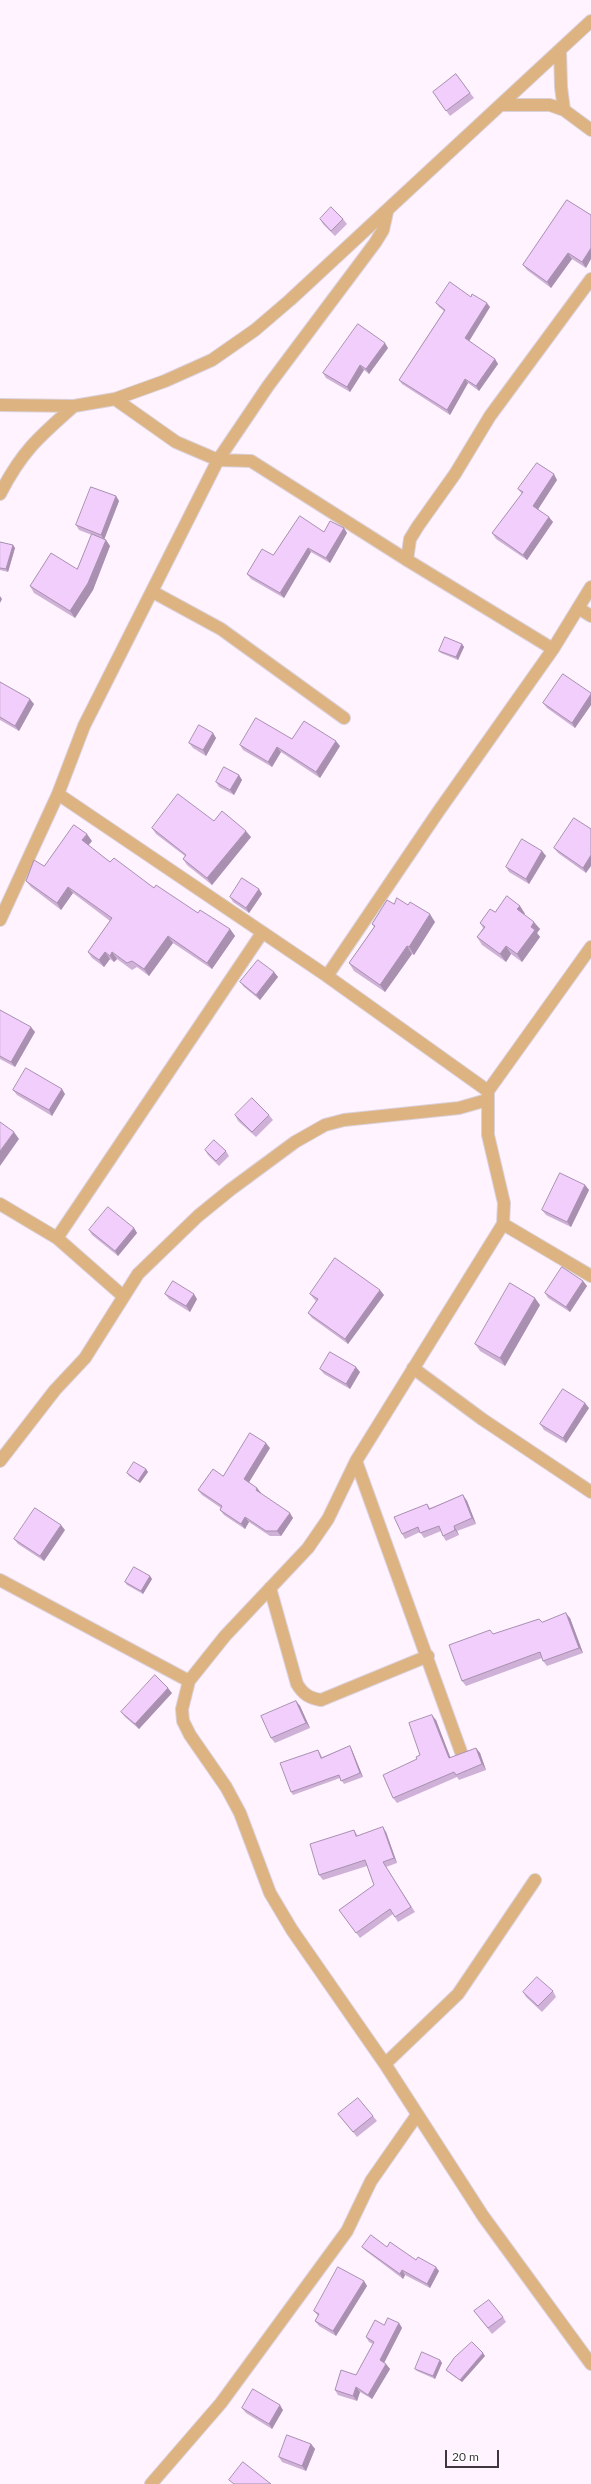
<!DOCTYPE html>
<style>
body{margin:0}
#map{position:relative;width:591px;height:2484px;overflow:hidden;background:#fef3fe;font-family:Lato,sans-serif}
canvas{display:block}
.scale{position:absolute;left:445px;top:2450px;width:54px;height:18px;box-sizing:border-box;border:2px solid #3e373e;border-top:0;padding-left:5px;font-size:12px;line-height:14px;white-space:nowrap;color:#3e373e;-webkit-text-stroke:3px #fff;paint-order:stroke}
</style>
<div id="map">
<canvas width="591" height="2484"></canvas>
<div class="scale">20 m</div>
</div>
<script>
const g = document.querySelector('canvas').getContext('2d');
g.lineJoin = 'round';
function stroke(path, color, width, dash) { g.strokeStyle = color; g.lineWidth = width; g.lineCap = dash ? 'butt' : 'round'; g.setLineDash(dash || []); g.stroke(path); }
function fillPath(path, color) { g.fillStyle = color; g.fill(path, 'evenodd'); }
const street = new Path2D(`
 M560 50 561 87 564 110
 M501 105H550L564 110 591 130
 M115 399 176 442 218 460 251 461 407 560 553 649
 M0 405 74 406 115 399 165 381 212 360 255 330 290 300 591 21
 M0 494C22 451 39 437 74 406
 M407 560 410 539 418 526 455 474 490 416 591 279
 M153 592 221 629 344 718
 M578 608 591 616
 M58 794 327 976 488 1091
 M0 920 58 794 84 726 218 460 268 386 375 243 383 230 387 212
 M591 947 488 1091V1135L504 1203 503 1224 356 1461 328 1519 308 1548 225 1636 189 1681 182 1709 183 1721 190 1735 226 1787 240 1813 270 1893 292 1930 385 2064 483 2216 591 2364
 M327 976 438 812 553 649 591 587
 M0 1204 57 1238 123 1296
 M503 1224 591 1276
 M57 1238 262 933
 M413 1368 482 1419 591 1492
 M0 1461 55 1390 85 1358 138 1274 198 1216 230 1190 295 1142 325 1125 344 1120 459 1108 487 1100
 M356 1461 461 1752
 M0 1580 189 1681
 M270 1588 297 1684C303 1694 309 1698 321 1700L428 1656
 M385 2064 458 1994 535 1880
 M151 2484 221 2403 347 2231 371 2181 417 2115`);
stroke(street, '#dbd1db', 14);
stroke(street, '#dcb381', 12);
fillPath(new Path2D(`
 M456 74 474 98 450 116 433 92Z
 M567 200 586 268 572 259 551 288 527 270 523 265Z
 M320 219H343L347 224 335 236 323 224Z
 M471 297 490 307 469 341 495 359 498 364 479 391 468 383 450 415 402 384 399 380 444 311 439 307 436 303Z
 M388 348 369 374 364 370 350 392 326 378 323 373Z
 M557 480 538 509 553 522 527 560 496 539 492 533 522 494 518 489Z
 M116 496 119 501 104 539 106 540 110 546 93 590 75 618 34 593 30 586 77 569 92 535 79 530 76 525Z
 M344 528 347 533 330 563 311 552 284 598 251 579 247 574 273 555 324 532Z
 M0 542 13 545 15 548 8 572 0 570Z
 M462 644 464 647 458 660 441 653 439 651Z
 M0 682 34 704 19 731 0 720Z
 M591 693V705L575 728 547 708 543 703Z
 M213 733 216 738 206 756 193 748 189 743Z
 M292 739 340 746 320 778 281 752 272 767 243 750 240 745Z
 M239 775 242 780 234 795 219 787 216 782Z
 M152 828 251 837 212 885 187 865 183 859 185 856 156 834Z
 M591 829 586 873 558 853 554 848Z
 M92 841 88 845 110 862 198 913 230 929 235 936 212 969 173 943 149 976 137 967 132 970 117 959 114 962 110 959 104 967 92 958 88 952 110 921 73 893 61 910 31 887 26 881 44 866Z
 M542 851 546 856 529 884 509 872 506 867Z
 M259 889 262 894 249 913 233 902 230 897Z
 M394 904 408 905 435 922 414 955 412 954 385 992 354 971 349 963 374 927 372 924Z
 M520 906 525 914 524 915 540 929 537 933 540 937 522 962 511 954 506 962 482 945 477 937 483 928 480 923 495 912Z
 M274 972 278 977 260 1000 244 987 240 982Z
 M0 1010 35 1032 15 1067 0 1059Z
 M13 1090 65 1094 52 1116 17 1095Z
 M235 1115H269L273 1120 256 1137 238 1121Z
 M205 1150 226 1151 229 1156 219 1166 208 1155Z
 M585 1185 589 1190 571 1227 546 1215 542 1210Z
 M134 1228 137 1233 118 1256 92 1235 89 1230Z
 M583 1281 587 1286 570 1312 548 1298 545 1293Z
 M165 1294 197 1299 190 1312 169 1299Z
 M310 1294 384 1295 348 1344 312 1318 308 1313 316 1301 314 1299Z
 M540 1305 505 1366 480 1351 475 1344Z
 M320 1369 360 1372 350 1389 324 1374Z
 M589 1408 566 1443 544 1430 540 1424Z
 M270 1448 249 1482 257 1488 261 1493H260L293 1518 281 1536H270L249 1522 245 1529 224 1515 220 1510 221 1508 202 1495 198 1490 223 1476Z
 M146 1469 148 1472 140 1483 129 1476 127 1473Z
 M463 1495 467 1501 476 1524 457 1531 459 1535 446 1541 443 1536 441 1531 424 1538 420 1532 405 1539 402 1534 427 1504 430 1508Z
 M65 1530 44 1561 18 1544 14 1539Z
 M150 1576 152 1579 143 1594 127 1585 125 1582Z
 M570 1618 583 1653 547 1666 543 1661 542 1658 466 1686 462 1681 493 1634 542 1622Z
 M172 1693 139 1729 125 1717 121 1712Z
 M296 1701 300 1706 310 1728 275 1743 271 1738Z
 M436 1720 450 1758 476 1748 480 1753 486 1770 459 1780 457 1777 397 1803 393 1798 420 1755Z
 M350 1746 352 1750 363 1777 344 1784 340 1778 293 1795 291 1792 318 1750 320 1753 322 1757Z
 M354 1830 358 1836 386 1832 397 1863 386 1867 415 1912 398 1922 393 1914 360 1938 339 1910 374 1885 367 1866 323 1880 319 1875Z
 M553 1991 556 1997 542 2012 526 1997 523 1992Z
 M338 2114 373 2116 377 2121 357 2137Z
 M362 2247H387L439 2271 430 2288 405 2275 403 2279 366 2251Z
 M364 2281 367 2286 336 2336 319 2326 315 2321 318 2316 314 2311Z
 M474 2311 503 2317 506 2322 492 2334Z
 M399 2323 402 2328 384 2363 386 2364 390 2369 372 2399 360 2392 357 2401 338 2395 335 2390 356 2375 373 2344 369 2342 366 2337 384 2325Z
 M485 2356 462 2382 448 2372 446 2370Z
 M440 2360 442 2363 435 2379 417 2371 415 2369Z
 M242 2408 283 2410 272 2429 246 2413Z
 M311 2444 315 2449 306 2471 282 2462 279 2457Z`), '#cfb1d8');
fillPath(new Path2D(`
 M591 248V259L586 268 582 262Z
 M568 253 572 259 551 288 547 282Z
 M487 303 490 307 468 343 465 338Z
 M385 343 388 348 369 374 366 369Z
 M495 359 498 364 479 391 476 386Z
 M360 365 364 370 350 392 347 387Z
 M465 379 468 383 450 415 447 410Z
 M554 474 557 480 537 511 533 506Z
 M116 496 119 501 104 540 101 535Z
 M549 517 553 522 527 560 523 555Z
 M344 528 347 533 330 563 326 558Z
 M106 540 110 546 93 590 75 618 70 611Z
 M13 545 15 548 8 572 6 569Z
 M308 548 311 552 284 598 280 593Z
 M0 596 2 599 0 603Z
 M462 644 464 647 458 660 456 657Z
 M591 694V705L575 728 572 723Z
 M30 699 34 704 19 731 15 726Z
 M213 733 216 738 206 756 203 750Z
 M336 741 340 746 320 778 316 772Z
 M277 747 281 752 272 767 268 762Z
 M239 775 242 780 234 795 230 790Z
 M246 831 251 837 212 885 207 878Z
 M87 834 92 841 87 847 82 840Z
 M542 851 546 856 529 884 526 879Z
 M591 855V866L586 873 583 868Z
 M68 887 73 893 61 910 57 903Z
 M259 889 262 894 249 913 246 908Z
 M520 906 525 914 523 917 517 909Z
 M430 914 435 922 414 955 409 947Z
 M534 922 540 929 537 933 540 937 522 962 517 954 531 927Z
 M230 929 235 936 212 969 207 963Z
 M168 936 173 943 149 976 144 969Z
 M407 946 412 954 385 992 380 985Z
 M506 946 511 954 506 962 500 954Z
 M105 952 110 959 104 967 99 960Z
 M112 952 117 959 114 962 110 956Z
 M274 972 278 977 260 1000 256 995Z
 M31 1027 35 1032 15 1067 11 1062Z
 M62 1089 65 1094 52 1116 49 1110Z
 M14 1132 19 1139 0 1166V1151Z
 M585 1185 589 1190 571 1227 567 1222Z
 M134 1228 137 1233 118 1256 115 1251Z
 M583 1281 587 1286 570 1312 566 1307Z
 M380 1290 384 1295 348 1344 345 1339Z
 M194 1294 197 1299 190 1312 186 1306Z
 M535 1298 540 1305 505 1366 500 1358Z
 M356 1367 360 1372 350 1389 346 1384Z
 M585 1403 589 1408 566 1443 563 1438Z
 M266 1443 270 1448 248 1484 244 1479Z
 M146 1469 148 1472 140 1483 138 1481Z
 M257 1488 261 1493 259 1495 256 1490Z
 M463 1495 467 1501 476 1524 472 1518Z
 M290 1513 293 1518 281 1536 277 1531Z
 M245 1517 249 1522 245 1529 241 1524Z
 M61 1525 65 1530 44 1561 40 1556Z
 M454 1526 457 1531 459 1535 455 1530Z
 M150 1576 152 1579 143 1594 141 1591Z
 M566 1613 570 1618 583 1653 579 1648Z
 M168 1688 172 1693 139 1729 135 1724Z
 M296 1701 300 1706 310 1728 306 1723Z
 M432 1715 436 1720 453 1764 449 1758Z
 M350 1746 352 1750 363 1777 360 1773Z
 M476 1748 480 1753 486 1770 482 1764Z
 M383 1827 386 1832 397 1863 394 1858Z
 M436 2267 439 2271 430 2288 427 2284Z
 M402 2270 405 2275 403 2279 400 2274Z
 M364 2281 367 2286 336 2336 333 2331Z
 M399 2323 402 2328 383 2365 380 2360Z
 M483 2353 485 2356 462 2382 460 2380Z
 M440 2360 442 2363 435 2379 433 2376Z
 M386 2364 390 2369 372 2399 368 2395Z
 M356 2387 360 2392 357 2401 353 2396Z
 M280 2405 283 2410 272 2429 269 2424Z
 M311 2444 315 2449 306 2471 302 2466Z`), '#a990b0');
const building = new Path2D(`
 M456 74 470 93 446 111 433 92Z
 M567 200 591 215V248L582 262 568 253 547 282 523 265Z
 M331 207 343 219 331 231 320 219Z
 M450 282 471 297 472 294 487 303 465 338 495 359 476 386 465 379 447 410 399 380 445 310 436 303Z
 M358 324 385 343 366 369 360 365 347 387 323 373Z
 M537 463 554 474 533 506 549 517 523 555 492 533 523 492 518 489Z
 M91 487 116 496 101 535 76 525Z
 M300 516 324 532 330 521 344 528 326 558 308 548 280 593 247 574 262 549 273 555Z
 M92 534 106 540 88 583 70 611 30 586 51 553 77 569Z
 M0 542 13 545 6 569 0 568Z
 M445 637 462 644 456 657 439 651Z
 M563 674 591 693V694L572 723 543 703Z
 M0 682 30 699 15 726 0 717Z
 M256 718 292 739 304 721 336 741 316 772 277 747 268 762 240 745Z
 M199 725 213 733 203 750 189 743Z
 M224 767 239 775 230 790 216 782Z
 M178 794 214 821 222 811 246 831 207 878 183 859 186 855 152 828Z
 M574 818 591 829V855L583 868 554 848Z
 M74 825 87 834 82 840 110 862 114 858 154 888 156 885 198 913 200 910 230 929 207 963 168 936 144 969 132 961 127 963 112 952 110 956 105 952 99 960 88 952 112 918 68 887 57 903 26 881 34 860 44 866Z
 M522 839 542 851 526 879 506 867Z
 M242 878 259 889 246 908 230 897Z
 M507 896 520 906 517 909 534 922 531 927 535 930 517 954 506 946 500 954 477 937 485 927 480 923 490 909 495 912Z
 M397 898 408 905 410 902 430 914 409 947 407 946 380 985 349 963 375 926 372 924 387 900 394 904Z
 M258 960 274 972 256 995 240 982Z
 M0 1010 31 1027 11 1062 0 1056Z
 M26 1068 62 1089 49 1110 13 1090Z
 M252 1098 269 1115 252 1132 235 1115Z
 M0 1122 14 1132 0 1151Z
 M214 1140 226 1151 216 1161 205 1150Z
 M560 1173 585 1185 567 1222 542 1210Z
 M108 1207 134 1228 115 1251 89 1230Z
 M335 1258 380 1290 345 1339 308 1313 318 1299 310 1294Z
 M562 1267 583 1281 566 1307 545 1293Z
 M173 1281 194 1294 186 1306 165 1294Z
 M510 1283 535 1298 500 1358 475 1344Z
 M330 1352 356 1367 346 1384 320 1369Z
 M563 1389 585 1403 563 1438 540 1424Z
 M250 1433 266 1443 244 1479 257 1488 256 1490 290 1513 277 1531H266L245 1517 241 1524 220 1510 222 1506 198 1490 213 1469 223 1476Z
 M134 1462 146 1469 138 1481 127 1473Z
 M463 1495 472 1518 454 1526 455 1530 443 1536 439 1526 420 1533 418 1527 402 1534 394 1517 427 1504 429 1509Z
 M35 1508 61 1525 40 1556 14 1539Z
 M134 1567 150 1576 141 1591 125 1582Z
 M566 1613 579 1648 543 1661 540 1652 462 1681 449 1645 490 1630 493 1634 539 1619 542 1622Z
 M155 1675 168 1688 135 1724 121 1712Z
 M296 1701 306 1723 271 1738 261 1716Z
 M432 1715 449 1758 476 1748 482 1764 456 1775 454 1772 393 1798 383 1775 417 1759 416 1757 420 1755 409 1723Z
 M350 1746 360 1773 341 1781 339 1775 291 1792 280 1763 318 1750 321 1758Z
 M383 1827 394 1858 383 1862 411 1907 395 1917 390 1909 356 1933 339 1910 374 1885 365 1860 319 1875 310 1844 354 1830 356 1836Z
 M537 1977 553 1991 538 2006 523 1992Z
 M358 2098 373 2116 353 2132 338 2114Z
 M371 2235 387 2247 390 2242 416 2260 418 2257 436 2267 427 2284 402 2270 400 2274 362 2247Z
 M338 2267 364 2281 333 2331 315 2321 319 2314 314 2311Z
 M489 2300 503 2317 488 2328 474 2311Z
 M388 2318 399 2323 380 2360 386 2364 368 2395 356 2387 353 2396 335 2390 341 2370 356 2375 374 2342 366 2337 375 2320 384 2325Z
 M472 2342 483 2353 460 2380 446 2370 454 2358Z
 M422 2352 440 2360 433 2376 415 2369Z
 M253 2389 280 2405 269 2424 242 2408Z
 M287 2435 311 2444 302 2466 279 2457Z
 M243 2462 271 2484H234L229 2480Z`);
fillPath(building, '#f1cefb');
stroke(building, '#a990b0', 1);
</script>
